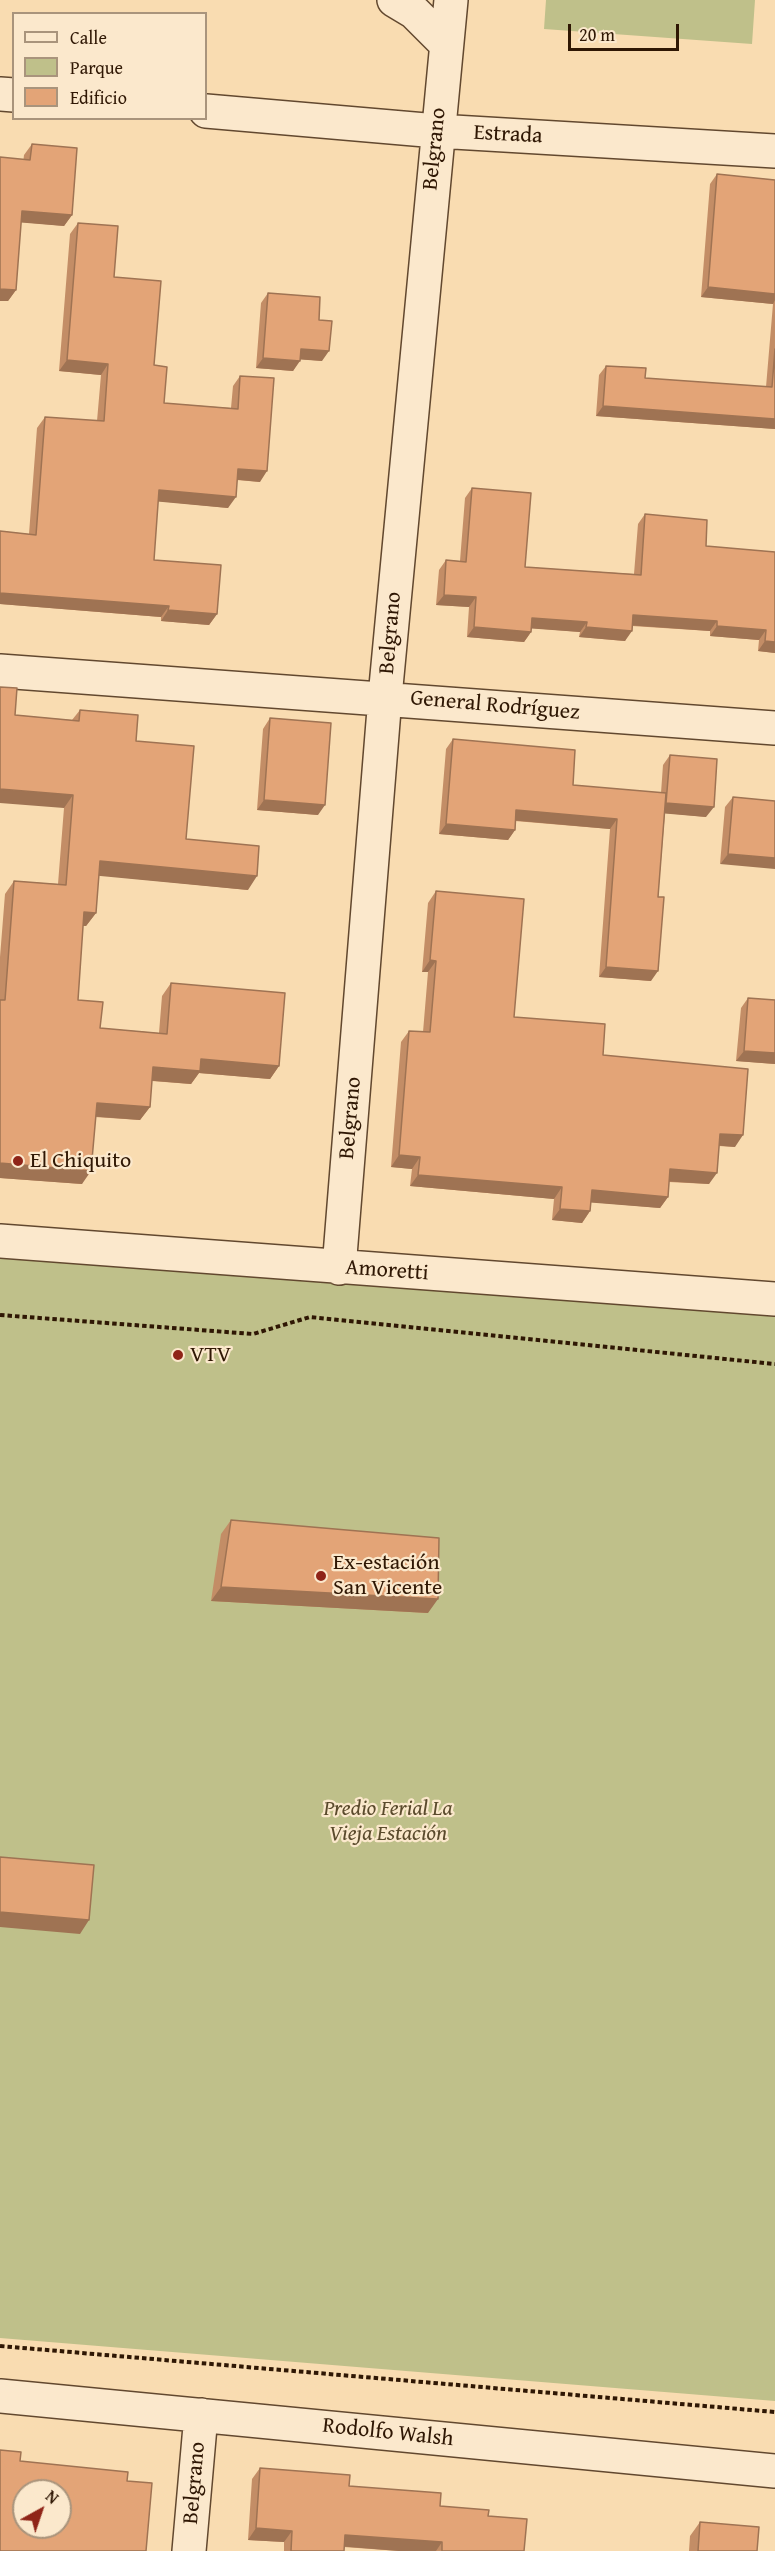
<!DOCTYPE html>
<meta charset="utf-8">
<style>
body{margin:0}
#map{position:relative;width:775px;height:2551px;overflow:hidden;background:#f9dcb1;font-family:"Gentium Book Plus",serif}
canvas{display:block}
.legend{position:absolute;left:12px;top:12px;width:195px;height:108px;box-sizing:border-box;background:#fbe8cc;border:2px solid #a9947c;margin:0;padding:8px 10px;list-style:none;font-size:18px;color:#2f1704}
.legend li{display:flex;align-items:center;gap:12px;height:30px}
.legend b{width:30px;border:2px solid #a9947c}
.north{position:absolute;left:12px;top:2479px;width:60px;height:60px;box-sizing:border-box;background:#fbe8cc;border:2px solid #a9947c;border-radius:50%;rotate:40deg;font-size:16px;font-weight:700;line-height:24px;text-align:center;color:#2f1704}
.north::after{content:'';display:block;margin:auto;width:21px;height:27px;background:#8f2418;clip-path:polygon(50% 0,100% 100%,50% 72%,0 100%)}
.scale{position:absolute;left:568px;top:24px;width:111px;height:27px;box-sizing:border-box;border:3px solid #2f1704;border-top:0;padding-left:8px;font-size:18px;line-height:21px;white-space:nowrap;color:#2f1704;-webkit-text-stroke:4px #fbe8cc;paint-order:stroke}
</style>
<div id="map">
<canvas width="775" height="2551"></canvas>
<ul class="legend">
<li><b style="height:8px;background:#fbe8cc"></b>Calle</li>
<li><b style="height:16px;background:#bfc08a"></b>Parque</li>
<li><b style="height:16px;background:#e3a477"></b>Edificio</li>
</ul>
<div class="north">N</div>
<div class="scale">20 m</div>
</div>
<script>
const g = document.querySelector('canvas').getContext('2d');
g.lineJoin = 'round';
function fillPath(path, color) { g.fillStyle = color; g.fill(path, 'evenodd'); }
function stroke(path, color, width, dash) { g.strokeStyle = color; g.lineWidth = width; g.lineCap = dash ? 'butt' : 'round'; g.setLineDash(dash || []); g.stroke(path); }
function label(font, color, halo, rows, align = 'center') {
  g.font = font + ' "Gentium Book Plus",serif'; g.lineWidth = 4.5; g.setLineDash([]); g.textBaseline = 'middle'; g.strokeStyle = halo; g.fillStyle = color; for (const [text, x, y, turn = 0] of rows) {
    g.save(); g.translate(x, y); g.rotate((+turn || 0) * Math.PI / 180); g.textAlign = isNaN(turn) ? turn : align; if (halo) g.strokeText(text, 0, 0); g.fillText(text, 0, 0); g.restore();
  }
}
fillPath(new Path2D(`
 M546 0H755L752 44 544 29Z
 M0 1247 775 1306V2401L0 2338Z`), '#bfc08a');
const minor = new Path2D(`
 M394 0 414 12 446 44
 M0 94 14 95
 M206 111 437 131 775 151
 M0 671 775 728
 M0 1241 775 1299
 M339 1268 385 697 451 0
 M0 2396 775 2471
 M189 2551 201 2415`);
stroke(minor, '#62482f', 36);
stroke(new Path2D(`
 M0 1315 253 1334 310 1317 775 1364
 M0 2346 775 2412`), '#2f1704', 4, [4.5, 3]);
stroke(minor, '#fbe8cc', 33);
fillPath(new Path2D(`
 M32 144 72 215 64 226 21 222 16 290 8 301 24 155Z
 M717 174 775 180V429L596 416 599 375 606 366 645 378 766 387 773 304 701 297 710 184Z
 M78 223 114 277 154 365 164 403 231 408 233 386 240 376 260 482 237 480 228 508 158 501 154 560 217 614 209 625 161 621V617L0 604V531L29 534 37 428 45 417 97 421 101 375 59 371 70 234Z
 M268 293 319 320 322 361 300 359 293 371 256 368 261 303Z
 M472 488 525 567 634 574 638 524 645 514 706 546 775 552V653L758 651 759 640 710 636V631L632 626 625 641 579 637 580 632 531 628V632L524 642 467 637 469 607 436 605 439 570 446 560 460 561 465 498Z
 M80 710 136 741 186 839 248 890 98 875 96 913 86 926H83L78 1000 100 1028 159 1033 162 996 171 983 279 1066 270 1079 199 1073 191 1084 152 1081 150 1107 140 1120 95 1117 82 1184 0 1178V957L5 894 14 881 58 884 64 808 15 715 72 720Z
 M270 718 318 815 257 810 263 729Z
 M453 739 573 785 661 793 663 765 670 755 706 817 665 813 651 981 599 977 610 829 515 821V830L508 840 439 834 446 749Z
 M733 797 775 801 720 864 725 807Z
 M436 891 514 1017 603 1055 735 1147 719 1146 709 1184 669 1182 668 1197 660 1208 591 1202 590 1211 582 1223 552 1220 554 1199 410 1186 412 1169 391 1167 401 1042 409 1031 423 1032 428 972H422L428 903Z
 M748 998 775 1000V1064L736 1061 741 1008Z
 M231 1520 428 1613 211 1601 221 1534Z
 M260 2468 488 2516 524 2551H399L344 2547V2551H284V2542L248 2540 252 2479Z
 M700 2522 757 2551H689L690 2536Z`), '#c38d66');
fillPath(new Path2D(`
 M22 211 72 215 64 226 15 222Z
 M708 287 775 294V300L773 304 701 297Z
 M0 289 16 290 8 301H0Z
 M301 349 329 351 322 361 294 359Z
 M263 358 300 361 293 371 256 368Z
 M67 360 108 364 101 375 59 371Z
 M603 406 775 419V429L596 416Z
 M238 469 267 471 260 482 230 479Z
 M159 490 236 497 228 508 152 501Z
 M0 593 85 599 169 606 161 617 0 604Z
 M444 595 476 597 469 607 436 605Z
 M168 610 217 614 209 625 161 621Z
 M633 615 717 621 710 631 626 625Z
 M532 618 587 622 580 632 525 628Z
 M717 626 766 630 759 640 710 636Z
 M474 627 531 632 524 642 467 637Z
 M586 627 632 631 625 641 579 637Z
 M765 641 775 642V653L758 651Z
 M0 789 73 795 64 808 0 803Z
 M264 800 325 805 318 815 257 810Z
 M666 803 714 807 706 817 659 813Z
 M516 810 617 819 610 829 509 820Z
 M446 824 515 830 508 840 439 834Z
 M728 854 775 858V869L720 864Z
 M100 861 257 876 248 890 90 875Z
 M84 912 96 913 86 926 75 925Z
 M430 960 436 961 428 972H422Z
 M606 967 658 971 651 981 599 977Z
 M744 1051 775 1053V1064L736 1061Z
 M201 1059 279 1066 270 1079 199 1073 191 1084 143 1080 153 1067Z
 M97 1103 150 1107 140 1120 87 1116Z
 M720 1134 743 1135 735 1147 712 1145Z
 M399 1155 420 1157 412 1169 391 1167Z
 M0 1163 91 1171 82 1184 0 1178Z
 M670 1169 717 1173 709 1184 662 1181Z
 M418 1175 562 1187 554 1199 410 1186Z
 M592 1190 668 1197 660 1208 584 1202Z
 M560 1209 590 1211 582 1223 552 1220Z
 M221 1587 438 1599 428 1613 211 1601Z
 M0 1912 89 1920 80 1934 0 1927Z
 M256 2528 292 2531 284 2542 248 2540Z
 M345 2535 442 2542 436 2551H399L337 2546Z`), '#9f7353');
const building = new Path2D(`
 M32 144 77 148 72 215 22 211 16 290 0 289V157L30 160Z
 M717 174 775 180V294L708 287Z
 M78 223 118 226 114 277 161 281 154 365 167 367 164 403 238 409 240 376 274 378 267 471 238 469 236 497 159 490 154 560 221 565 217 614 168 610 169 606 0 593V531L36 535 45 417 104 421 108 364 67 360Z
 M268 293 320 297 319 320 332 321 329 351 301 349 300 361 263 358Z
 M775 349V419L603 406 606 366 646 368 645 378 772 387Z
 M472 488 531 493 525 567 641 575 645 514 707 520 706 546 775 552V642L765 641 766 630 717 626V621L633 615 632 631 586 627 587 622 532 618 531 632 474 627 476 597 444 595 446 560 466 562Z
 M0 687 17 688 15 715 79 721 80 710 138 715 136 741 194 746 186 839 259 846 257 876 100 861 96 913 84 912 78 1000 103 1002 100 1028 167 1034 171 983 285 993 279 1066 201 1059 200 1071 153 1067 150 1107 97 1103 91 1171 0 1163V1000H5L14 881 66 885 73 795 0 789Z
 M270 718 331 723 325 805 264 800Z
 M453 739 575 750 573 785 666 793 658 897H664L658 971 606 967 617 819 516 810 515 830 446 824Z
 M670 755 717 759 714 807 666 803Z
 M733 797 775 801V858L728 854Z
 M436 891 524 899 514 1017 605 1024 603 1055 748 1069 743 1135 720 1134 717 1173 670 1169 668 1197 592 1190 590 1211 560 1209 562 1187 418 1175 420 1157 399 1155 409 1031 430 1032 436 961 430 960Z
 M748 998 775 1000V1053L744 1051Z
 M231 1520 439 1538 438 1599 221 1587Z
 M0 1857 94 1865 89 1920 0 1912Z
 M0 2450 21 2452 20 2461 128 2472 127 2481 152 2483 146 2551H0ZM24 2491H60V2527H24Z
 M260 2468 350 2475 349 2486 441 2493 440 2506 489 2510 488 2516 527 2519 524 2551H442V2542L345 2535 344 2551H291L292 2531 256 2528Z
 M700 2522 759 2527 757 2551H698Z`);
fillPath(building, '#e3a477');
stroke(building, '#9f7353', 1.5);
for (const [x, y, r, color] of [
 [18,1161,6,"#8f2418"],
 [178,1355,6,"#8f2418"],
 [321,1576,6,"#8f2418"]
]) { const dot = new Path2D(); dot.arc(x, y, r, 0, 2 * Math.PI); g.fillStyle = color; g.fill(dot); stroke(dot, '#fbe8cc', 2); }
label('22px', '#2f1704', '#fbe8cc', [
 ["Estrada",508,135,3],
 ["Belgrano",435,149,-84],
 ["Belgrano",391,633,-85],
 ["General Rodríguez",495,706,5],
 ["Belgrano",351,1118,-85],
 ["Amoretti",387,1271,4],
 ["Rodolfo Walsh",388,2433,6],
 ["Belgrano",195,2483,-85]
]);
label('22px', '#2f1704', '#fbe8cc', [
 ["El Chiquito",30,1161],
 ["VTV",190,1355],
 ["Ex-estación",333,1563],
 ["San Vicente",333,1588]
], 'left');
label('italic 22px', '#5a4a2c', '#fbe8cc', [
 ["Predio Ferial La",388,1809],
 ["Vieja Estación",388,1834]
]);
</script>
